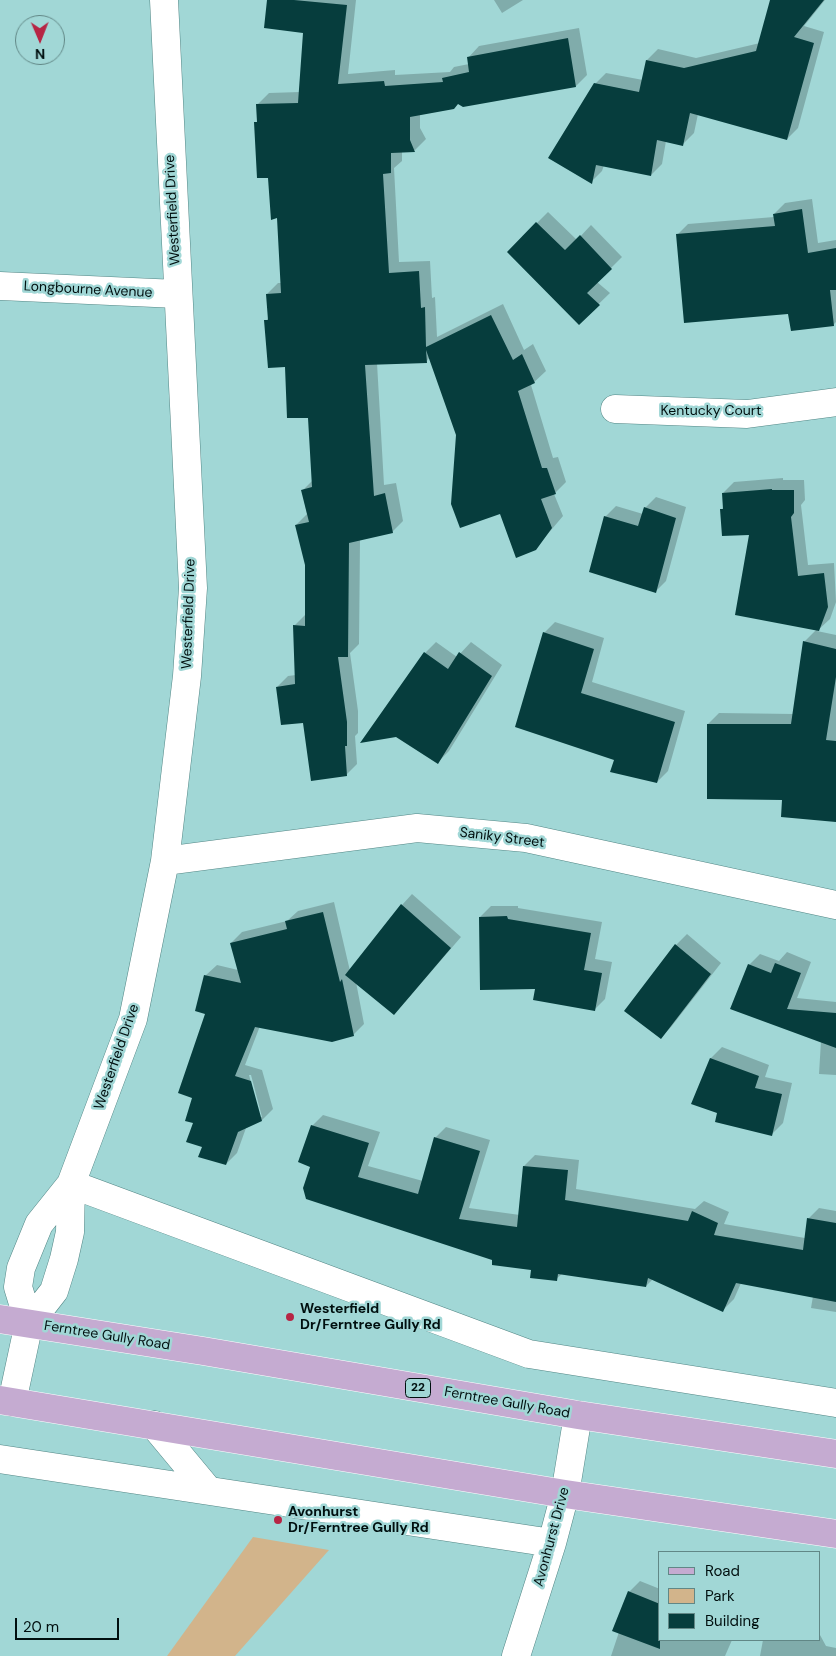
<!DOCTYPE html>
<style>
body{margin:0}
#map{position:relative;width:836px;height:1656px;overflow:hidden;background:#a1d7d6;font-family:"DM Sans",sans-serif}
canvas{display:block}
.legend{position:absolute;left:658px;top:1551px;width:162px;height:90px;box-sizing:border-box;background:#a1d7d6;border:1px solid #618786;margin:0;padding:6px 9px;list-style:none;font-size:15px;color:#000f0f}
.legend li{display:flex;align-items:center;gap:10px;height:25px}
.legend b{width:25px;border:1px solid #618786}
.north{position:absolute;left:15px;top:15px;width:50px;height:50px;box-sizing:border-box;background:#a1d7d6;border:1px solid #618786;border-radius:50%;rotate:179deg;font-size:14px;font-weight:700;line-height:20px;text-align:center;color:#000f0f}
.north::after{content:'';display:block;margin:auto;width:18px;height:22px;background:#b62544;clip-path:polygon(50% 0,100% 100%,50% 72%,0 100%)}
.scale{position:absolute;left:15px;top:1618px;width:104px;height:22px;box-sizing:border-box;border:2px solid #000f0f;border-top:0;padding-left:6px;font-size:15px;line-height:18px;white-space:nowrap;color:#000f0f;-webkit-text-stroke:4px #a1d7d6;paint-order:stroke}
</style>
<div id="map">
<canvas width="836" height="1656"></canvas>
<ul class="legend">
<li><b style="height:6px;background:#c5abd1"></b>Road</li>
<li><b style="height:14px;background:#d2b48b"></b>Park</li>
<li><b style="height:14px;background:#063d3d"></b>Building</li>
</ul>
<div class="north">N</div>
<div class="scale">20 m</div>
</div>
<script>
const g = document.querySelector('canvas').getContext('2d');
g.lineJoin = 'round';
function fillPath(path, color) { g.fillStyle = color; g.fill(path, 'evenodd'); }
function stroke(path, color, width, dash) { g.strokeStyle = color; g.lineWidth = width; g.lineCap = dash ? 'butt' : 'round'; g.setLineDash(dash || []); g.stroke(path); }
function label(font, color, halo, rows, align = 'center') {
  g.font = font + ' "DM Sans",sans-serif'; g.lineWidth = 5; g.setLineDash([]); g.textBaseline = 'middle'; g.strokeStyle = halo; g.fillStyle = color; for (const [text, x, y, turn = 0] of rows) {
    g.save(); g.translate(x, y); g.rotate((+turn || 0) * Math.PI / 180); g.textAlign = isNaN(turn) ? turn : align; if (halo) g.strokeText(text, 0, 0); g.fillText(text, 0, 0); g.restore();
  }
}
fillPath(new Path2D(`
 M253 1537 329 1550 235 1656H167Z`), '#d2b48b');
fillPath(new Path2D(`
 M268 0H356L348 74 395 70V75L450 72 454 67 469 64 468 58 479 46 579 28 587 75 576 86 458 103 420 114V128L426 139 415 150 402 151V161L394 168 399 262 430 261 432 298 435 297 437 337 503 304 524 350 533 344 546 371 531 385 553 458 558 457 566 482 554 494 563 516 535 549 501 512 457 435 430 357 426 362 377 363 384 485 396 483 403 521 392 532 360 540 359 644 350 653 358 711V733L355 736 357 764 346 775 277 687 288 676 296 675 294 626 305 615 307 565 296 525 307 514 302 491 313 480 310 417 266 321 269 317 267 294 278 283H282L278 217 256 123 258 120V104L269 93 300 92 304 32Z
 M494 0H523L502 13Z
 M772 0H825L804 26 824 32 798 128 787 139 698 114 694 133 683 144 666 141 662 164 651 175 604 165 602 171 591 182 595 84 606 73 643 80 647 60 658 49 696 58 760 43Z
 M812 199 818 243 836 240V322L833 325 789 313 677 235 688 224 774 217V214L785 203Z
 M548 212 577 240 591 225 622 257 597 282 610 293 579 323 508 252Z
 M783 478V480H804L805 500 801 505 808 565 834 563 836 602 830 619 817 631 836 635V821L784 798 708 724 719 713 794 714 804 642 817 629 751 533 721 510 724 507 723 493 734 482Z
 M656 497 686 507 666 581 655 592 605 517 616 506 643 514 645 508Z
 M555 622 604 638 592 682 685 711 668 771 657 782 616 759 544 633Z
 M436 642 457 657 471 642 502 665 449 751 438 762 397 735 363 742 425 653Z
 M412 894 461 937 405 1002 356 982 364 1024 353 1035 260 1026 245 1065 262 1070 273 1109 262 1120 246 1128 237 1153 226 1164 204 1147 194 1123 193 1097 207 1013 205 976 217 965 238 970 231 943 242 932 287 921 298 911 334 902 350 971 402 905ZM249 1075H251L262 1117H260Z
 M491 906H518V908L602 922 595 959 612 962 605 999 594 1010 537 987 480 917Z
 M687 934 721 963 671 1027 661 1038 676 945Z
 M787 952 811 962 797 998 836 1002V1075L819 1074 821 1041 731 1008 749 965 760 954 779 961Z
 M722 1047 769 1065 765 1077 792 1083 783 1123 772 1134 693 1103 711 1058Z
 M323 1115 380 1132 368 1166 423 1181 435 1138 446 1127 490 1140 469 1208 520 1215 524 1166 535 1155 579 1160 576 1189 695 1209 704 1201 729 1212 724 1224 805 1238 808 1219 819 1208 836 1211V1312L811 1308 813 1296 741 1283 734 1299 723 1310 653 1279 646 1286 562 1274 556 1279 532 1269 493 1259 312 1167V1126Z
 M640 1581 660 1589V1640H732L725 1656H611L619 1632 629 1592Z
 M820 1635 826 1646 836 1648V1656H760L763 1640H820Z`), '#0003');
fillPath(new Path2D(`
 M267 0H294L347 5 338 84 384 81 385 86 443 82 442 78 469 72 467 57 568 38 576 87 463 107 458 104 454 109 410 117V140L415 152 391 153V173L383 174 389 273 419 271 421 308 425 307 426 347 491 315 513 360 522 354 535 383 518 391 542 468H547L556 494 541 499 552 528 536 550 516 558 500 514 460 528 451 504 456 435 426 350 427 363 365 365 374 496 385 493 393 533 349 543 348 657H338L347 722V746H345L347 776 311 781 303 723 281 725 276 687 295 684 293 625 305 626V565L295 525 309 522 301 490 312 487 308 418H287L285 367 268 368 264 320H268L266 294 281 293 277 218 271 220 268 178H257L254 122H257L256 104 298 103 303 33 264 28Z
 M770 0H824L794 37 814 43 787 140 690 113 683 146 657 140 651 176 596 165 592 184 548 158 594 83 639 92 646 60 684 68 756 51Z
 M802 209 808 253 836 248V290H830L834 326 791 331 788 314 684 323 676 234 775 226 773 214Z
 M536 222 565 250 580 235 612 269 587 293 600 305 579 325 507 252Z
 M772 489V490H794V513L791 517 798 576 824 573 828 607 819 631 735 615 749 535 722 536 720 509H723L722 493Z
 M644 507 676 518 656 593 589 572 604 516 638 526Z
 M543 632 594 649 581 693 675 722 657 783 610 772 614 760 515 727Z
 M803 641 836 649V677L826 740 836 741V822L781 817 782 800 707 799V724H791Z
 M424 652 448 669 459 652 492 676 438 764 396 737 360 743Z
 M401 904 451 948 394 1015 345 975Z
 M323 912 340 982 342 979 354 1036 332 1042 255 1027 235 1076 251 1081 262 1121 238 1132 226 1165 198 1157 202 1147 186 1142 193 1123 185 1121 192 1098 178 1093 205 1014 195 1011 204 975 241 983 230 943 287 929 285 921Z
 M507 916 508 919 591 933 584 970 602 973 595 1011 533 1000 535 989 480 990 479 917Z
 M675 944 711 974 661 1039 624 1011Z
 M775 963 801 973 787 1009 836 1013V1048L730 1009 748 964 771 973Z
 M710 1058 759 1076 755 1088 782 1094 772 1136 715 1122 717 1113 691 1104Z
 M311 1125 369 1143 358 1177 418 1194 434 1137 480 1151 459 1219 517 1227 523 1166 568 1170 565 1200 688 1221 692 1211 718 1223 714 1235 803 1250 807 1218 836 1223V1302L736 1283 723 1312 648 1278 646 1287 558 1274 557 1281 530 1278 531 1270 492 1265V1260L306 1199 303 1188 310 1167 298 1162Z
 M628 1591 660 1604V1649L612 1631Z`), '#063d3d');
const minor = new Path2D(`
 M0 286 177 294
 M615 409 747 414 836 402
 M165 861 417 828 526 838 836 905
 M71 1184 529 1354 836 1403
 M29 1323 18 1287 21 1268 39 1224 71 1184 133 1019 165 861 187 676 193 588 164 0
 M12 1402 29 1323 54 1291 64 1259 70 1232 71 1184
 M154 1425 208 1490
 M0 1459 552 1543
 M516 1656 552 1543 565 1494 578 1415`);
const primary = new Path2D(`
 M0 1319 203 1351 578 1415 836 1454
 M0 1400 565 1494 836 1534`);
stroke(minor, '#528685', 29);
stroke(primary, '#fff', 29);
stroke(minor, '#fff', 28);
stroke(primary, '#c5abd1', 28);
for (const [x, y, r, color] of [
 [290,1317,5,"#b62544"],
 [278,1520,5,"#b62544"]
]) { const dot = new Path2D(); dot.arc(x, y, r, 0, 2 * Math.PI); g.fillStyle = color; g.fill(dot); stroke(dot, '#a1d7d6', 2); }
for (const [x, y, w] of [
 [418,1388,25]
]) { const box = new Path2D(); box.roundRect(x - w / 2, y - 9.5, w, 19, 4); g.fillStyle = '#a1d7d6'; g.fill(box); stroke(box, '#000f0f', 1); }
label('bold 12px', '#000f0f', null, [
 ["22",418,1388]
]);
label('14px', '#000f0f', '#a1d7d6', [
 ["Westerfield Drive",173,210,-93],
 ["Longbourne Avenue",88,290,3],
 ["Kentucky Court",711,411],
 ["Westerfield Drive",189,614,-88],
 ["Saniky Street",502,838,7],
 ["Westerfield Drive",117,1057,-71],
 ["Ferntree Gully Road",107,1336,9],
 ["Ferntree Gully Road",507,1403,10],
 ["Avonhurst Drive",552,1537,-75]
]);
label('bold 14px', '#000f0f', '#a1d7d6', [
 ["Westerfield",300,1309],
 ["Dr/Ferntree Gully Rd",300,1325],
 ["Avonhurst",288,1512],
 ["Dr/Ferntree Gully Rd",288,1528]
], 'left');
</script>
